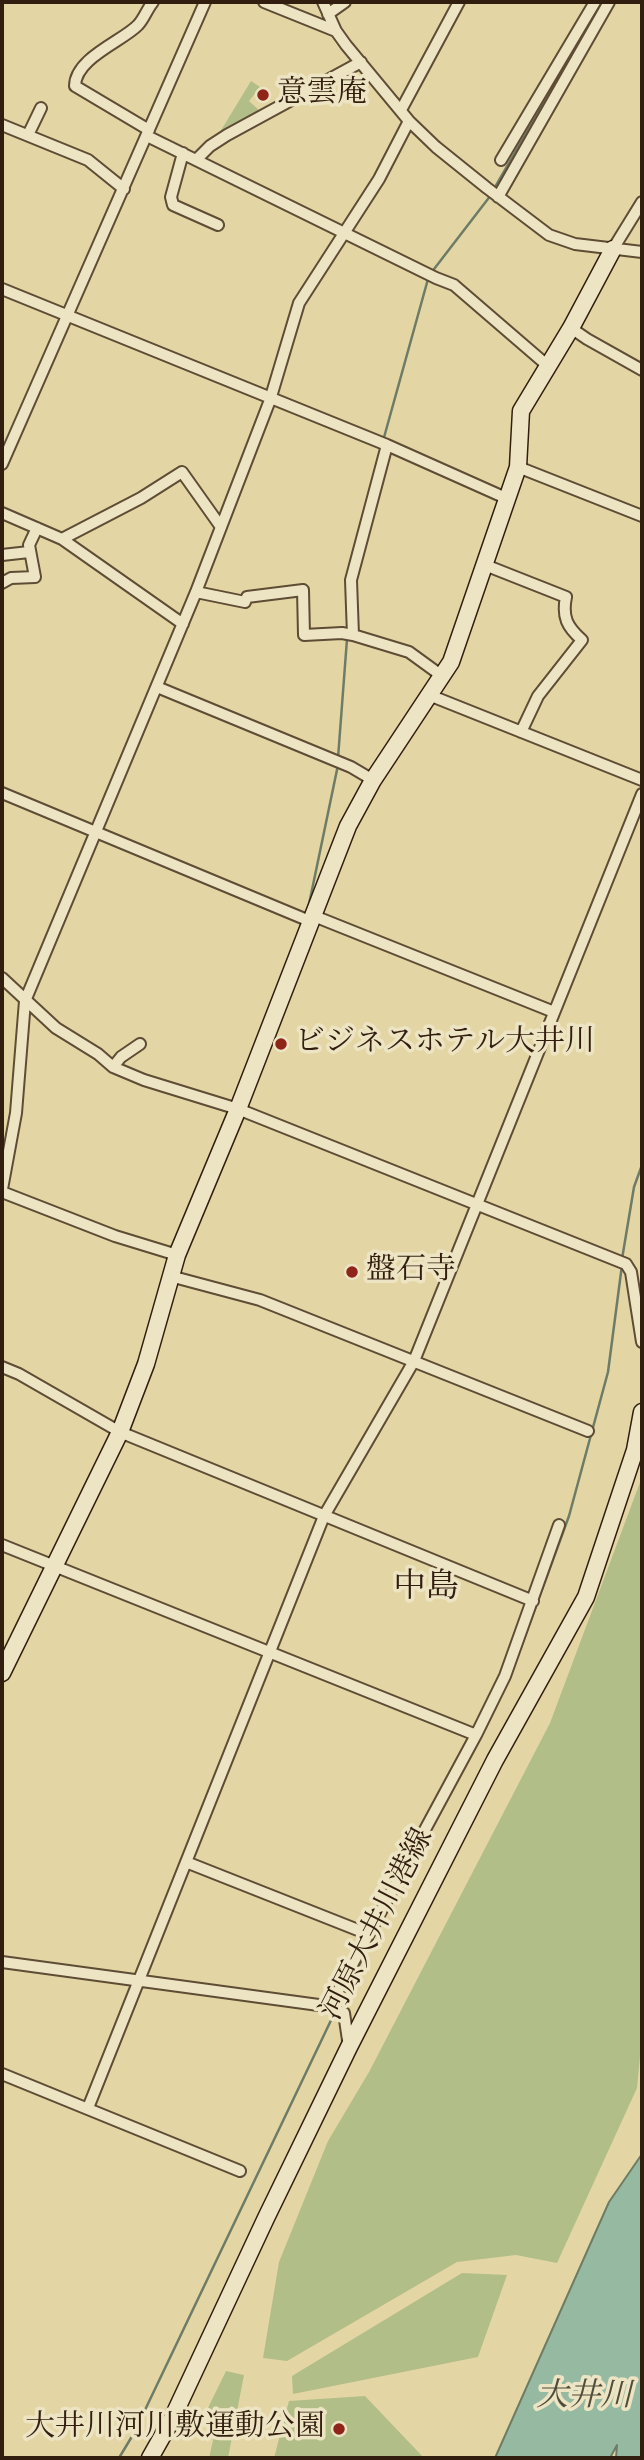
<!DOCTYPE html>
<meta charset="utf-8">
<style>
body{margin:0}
#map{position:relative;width:644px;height:2460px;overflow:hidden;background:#e3d6a4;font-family:"IM FELL DW Pica",serif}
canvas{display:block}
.frame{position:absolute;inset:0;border:4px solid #321e0f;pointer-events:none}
</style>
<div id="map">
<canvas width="644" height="2460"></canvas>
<div class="frame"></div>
</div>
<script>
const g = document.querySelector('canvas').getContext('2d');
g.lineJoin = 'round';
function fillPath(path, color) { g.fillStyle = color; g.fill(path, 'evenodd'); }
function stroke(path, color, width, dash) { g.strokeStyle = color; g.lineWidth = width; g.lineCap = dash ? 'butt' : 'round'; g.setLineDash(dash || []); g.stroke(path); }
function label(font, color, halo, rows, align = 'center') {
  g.font = font + ' "IM FELL DW Pica","Noto Serif JP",serif'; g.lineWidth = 7; g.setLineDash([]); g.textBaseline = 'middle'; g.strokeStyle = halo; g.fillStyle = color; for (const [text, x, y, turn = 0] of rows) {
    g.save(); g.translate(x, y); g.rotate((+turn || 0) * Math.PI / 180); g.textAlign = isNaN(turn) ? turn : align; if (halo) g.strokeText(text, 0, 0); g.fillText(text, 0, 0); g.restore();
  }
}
fillPath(new Path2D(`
 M251 81 260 87 249 101 261 112 220 132Z
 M642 1477V2035L637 2088 557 2263 516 2255 457 2262 287 2361 263 2358 279 2262 328 2141 369 2072 550 1723Z
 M462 2273 507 2275 478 2357 293 2394 292 2376Z
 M226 2371 244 2375 228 2458H209L219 2414 207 2410Z
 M365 2396 424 2458H274L289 2401Z`), '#b2be87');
const water = new Path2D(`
 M642 2154V2458H616L617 2445 610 2458H495L609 2202Z`);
fillPath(water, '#96baa1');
stroke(water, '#6e7c67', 2);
stroke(new Path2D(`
 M494 189 602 2
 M431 273 491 195
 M383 441 428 279
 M338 758 347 639
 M308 909 338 765
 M622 1259 634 1187 642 1165
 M521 1647 569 1516 608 1372 622 1265
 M337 2008 387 1911
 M119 2458 134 2433 334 2014`), '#6e7c67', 2.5);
const street = new Path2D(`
 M264 2 336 31
 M323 2 336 31 346 45 409 121 436 147 487 188 549 235 575 244 642 252
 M328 14 345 2
 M401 110 459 2
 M2 125 88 160 124 189
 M149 130 75 86C75 58 123 41 138 25 144 19 147 9 153 2
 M28 135 41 108
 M147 136 436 278 454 285 548 366
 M183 153 171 197 173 205 218 225
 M196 160 210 146 227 135 361 62
 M501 160 595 2
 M498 197 609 2
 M613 249 642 202
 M2 289 387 445 508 499
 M571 328 587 339 642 370
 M387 445 351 580 353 635 409 652 442 676
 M2 464 205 2
 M518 467 642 516
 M2 513 62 539 183 624
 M62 539 141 498 182 472 221 527
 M2 555 29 552
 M485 565 566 597C562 617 567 627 582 640L538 696 521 732
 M2 583 11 578 35 577 29 545 37 528
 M196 592 245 602 247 597 303 590 304 635 342 633 353 635
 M157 687 351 767 373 780
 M429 695 642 780
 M2 793 312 922
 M314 916 554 1012
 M2 978 56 1028 98 1054 113 1067 144 1080 238 1109 626 1264 631 1272 642 1342
 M113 1067 121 1057 140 1044
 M2 1189 16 1113 25 1001 196 592 270 400 299 303 379 179 409 121
 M2 1192 115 1236 177 1255
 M170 1276 260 1300 588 1431
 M2 1367 19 1374 120 1432 533 1601
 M2 1545 476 1735
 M186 1862 368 1934
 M2 1962 326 2006 344 2013 349 2047
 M326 2006 338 1991 476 1735 505 1676 559 1525
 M2 2074 240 2171
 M88 2108 324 1516 414 1361 642 794`);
const secondary = new Path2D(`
 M2 1673 120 1432 146 1364 177 1255 238 1109 348 826 373 780 451 662 518 467 521 411 571 328 613 249
 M150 2458 172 2419 266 2218 349 2047 495 1760 586 1597 635 1450 642 1412`);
stroke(street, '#5e4c34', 14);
stroke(secondary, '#321e0f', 19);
stroke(street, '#ede4c4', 10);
stroke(secondary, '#ede4c4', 16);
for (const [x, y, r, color] of [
 [263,95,7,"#8f2418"],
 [281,1044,7,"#8f2418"],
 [352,1272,7,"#8f2418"],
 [339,2429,7,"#8f2418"]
]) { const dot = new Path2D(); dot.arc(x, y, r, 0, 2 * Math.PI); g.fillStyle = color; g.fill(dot); stroke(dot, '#ede4c4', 2.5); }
label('30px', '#321e0f', '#ede4c4', [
 ["意雲庵",277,95],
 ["ビジネスホテル大井川",295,1044],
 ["盤石寺",366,1272],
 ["大井川河川敷運動公園",325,2429,"right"]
], 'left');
label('30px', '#321e0f', '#ede4c4', [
 ["河原大井川港線",379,1925,-63]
]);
label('italic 32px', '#504d3b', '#ede4c4', [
 ["大井川",584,2398]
]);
label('33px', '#321e0f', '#ede4c4', [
 ["中島",426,1589]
]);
</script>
